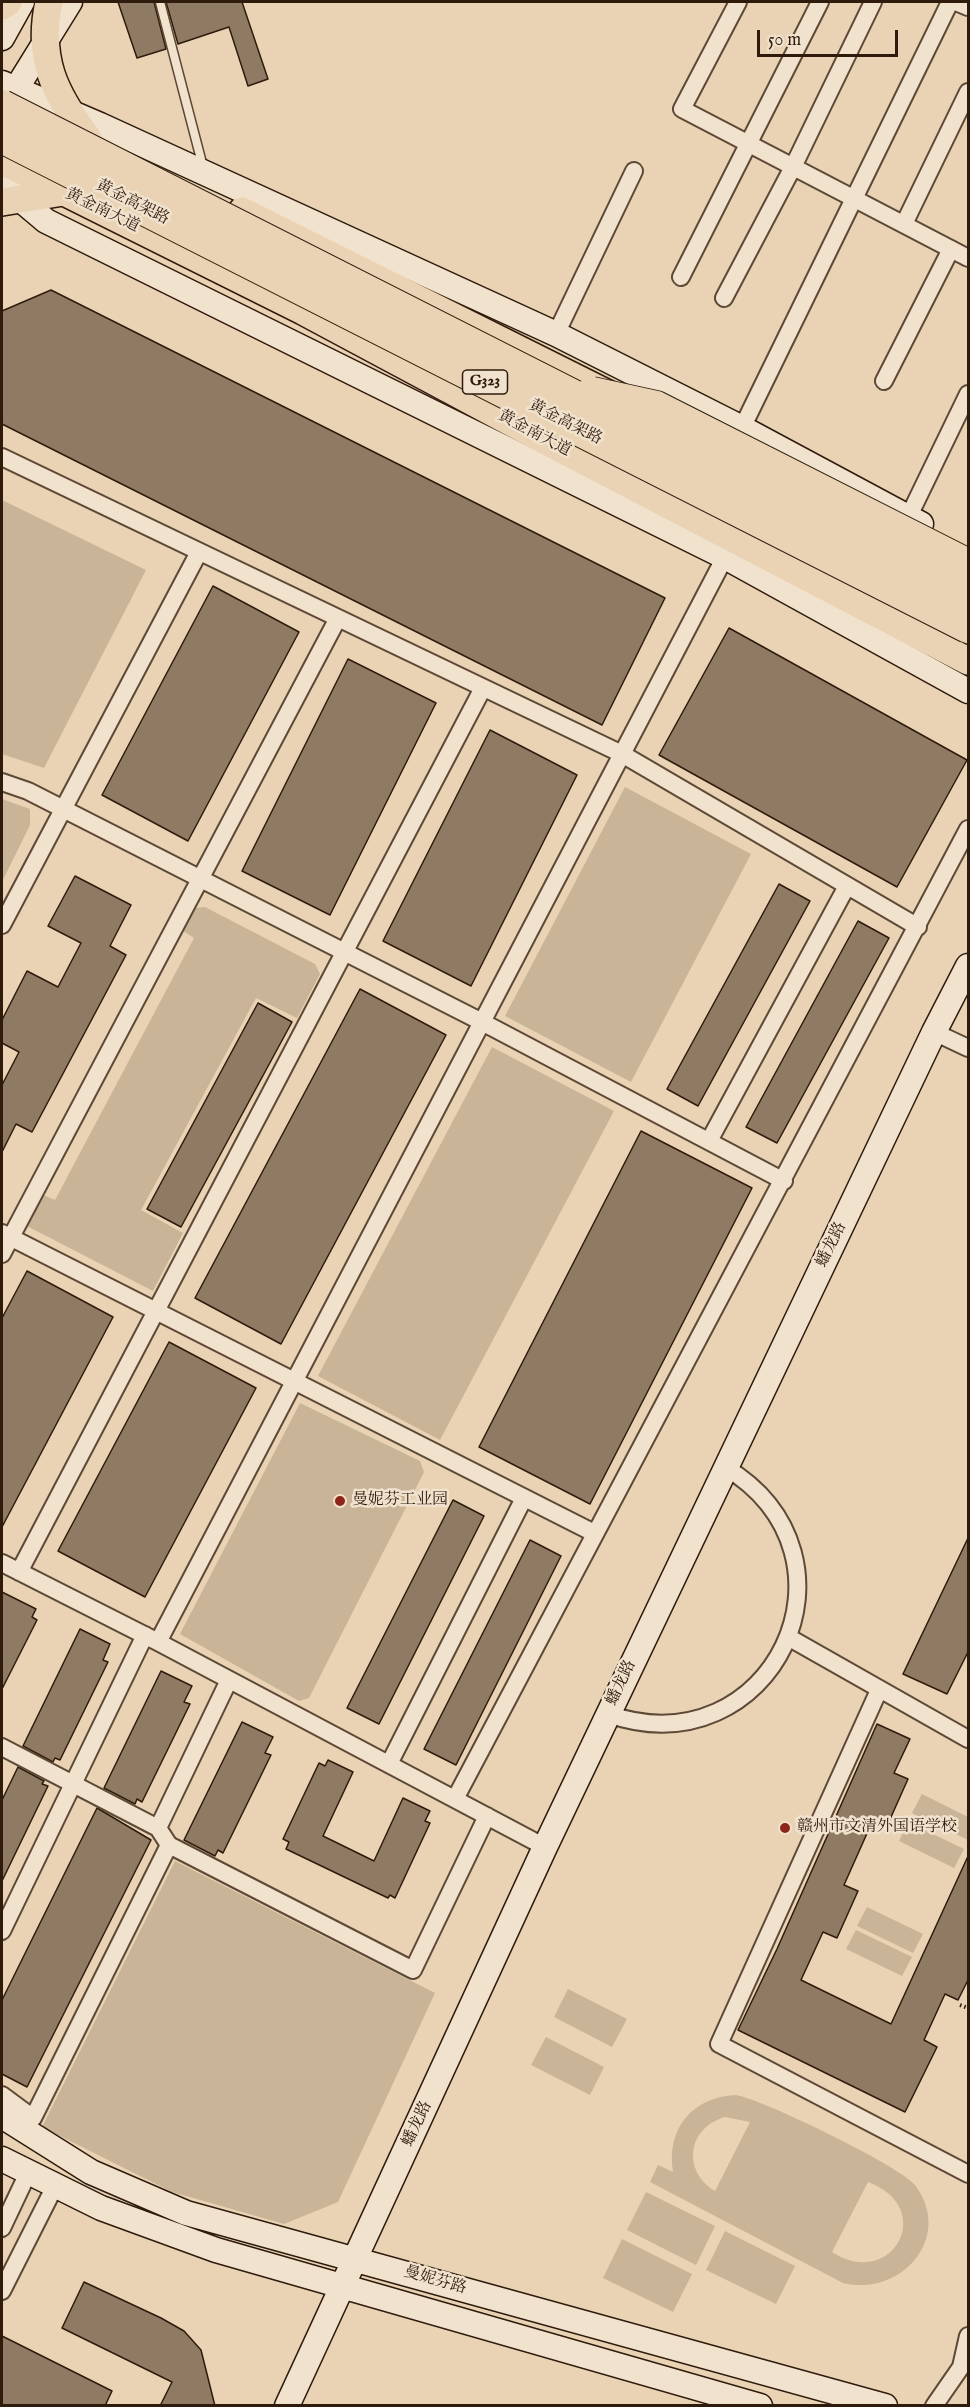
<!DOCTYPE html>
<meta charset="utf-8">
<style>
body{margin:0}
#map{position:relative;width:970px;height:2407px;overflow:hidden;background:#e9d3b4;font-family:"IM FELL English",serif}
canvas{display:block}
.frame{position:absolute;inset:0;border:3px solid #2e1b0c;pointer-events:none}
.scale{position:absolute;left:757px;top:30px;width:141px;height:27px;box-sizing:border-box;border:3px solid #2e1b0c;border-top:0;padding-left:8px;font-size:18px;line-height:21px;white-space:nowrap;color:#2e1b0c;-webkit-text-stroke:4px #f1e2ce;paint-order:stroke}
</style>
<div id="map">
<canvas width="970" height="2407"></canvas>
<div class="frame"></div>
<div class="scale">50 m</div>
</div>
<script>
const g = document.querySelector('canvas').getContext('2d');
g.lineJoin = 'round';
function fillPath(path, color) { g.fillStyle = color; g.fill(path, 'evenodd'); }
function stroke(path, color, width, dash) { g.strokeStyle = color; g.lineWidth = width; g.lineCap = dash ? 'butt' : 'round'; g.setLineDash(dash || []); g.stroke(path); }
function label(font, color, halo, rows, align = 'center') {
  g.font = font + ' "IM FELL English","Noto Serif SC",serif'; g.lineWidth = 5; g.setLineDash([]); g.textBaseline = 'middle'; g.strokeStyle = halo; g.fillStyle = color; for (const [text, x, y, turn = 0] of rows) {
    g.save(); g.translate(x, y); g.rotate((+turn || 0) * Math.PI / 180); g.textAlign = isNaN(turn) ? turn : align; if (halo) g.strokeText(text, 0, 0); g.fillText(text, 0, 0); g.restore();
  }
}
fillPath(new Path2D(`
 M2 500 146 570 44 768 2 754Z
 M625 787 751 854 631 1082 505 1016Z
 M2 799 30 809V825L2 882Z
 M205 907 315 964 320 974 297 1018 256 998 141 1210 183 1233 153 1291 25 1225 41 1194 55 1200 194 938 183 931 195 908Z
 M492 1047 614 1111 440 1440 318 1376Z
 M300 1403 420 1461 424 1472 309 1698 299 1701 180 1634Z
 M922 1794 968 1817V1840L912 1813Z
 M908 1822 964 1849 954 1868 899 1841Z
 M175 1861 435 1993 338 2202 284 2224 172 2192 42 2127Z
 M867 1907 923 1934 913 1953 857 1926Z
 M856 1930 912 1957 902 1976 846 1949Z
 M568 1989 627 2019 612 2047 554 2017Z
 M546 2037 604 2067 590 2095 531 2065Z
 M736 2095C764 2100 898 2165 915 2185 954 2237 902 2297 843 2283L650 2182 658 2165 673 2172C666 2129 692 2097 736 2095ZM725 2117 750 2122 715 2191C682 2171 687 2128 725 2117ZM868 2182C938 2208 892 2291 832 2252Z
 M646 2192 715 2226 696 2265 627 2230Z
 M725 2231 795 2266 776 2304 706 2270Z
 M622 2239 692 2274 673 2312 603 2278Z`), '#c9b497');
const building = new Path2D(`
 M118 2H154L166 49 137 58Z
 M166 2H242L268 79 248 86 229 27 178 44Z
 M51 290 665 598 602 725 2 424V311Z
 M213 586 299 632 188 841 102 795Z
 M729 628 967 760 897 887 659 755Z
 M348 659 436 703 330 915 242 871Z
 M490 730 577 775 471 986 383 941Z
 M75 876 131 905 110 946 126 955 32 1132 16 1124 2 1152V1085L19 1052 2 1043V1020L27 971 58 987 81 943 48 926Z
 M779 884 810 901 698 1106 667 1089Z
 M858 921 889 938 777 1143 746 1127Z
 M360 989 446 1035 281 1344 195 1298Z
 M258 1003 292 1022 181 1227 147 1209Z
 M641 1131 752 1188 590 1504 479 1447Z
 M27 1271 113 1317 2 1527V1318Z
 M169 1342 256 1388 145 1597 58 1551Z
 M453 1500 484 1516 379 1724 347 1708Z
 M969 1536V1650L947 1694 903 1674Z
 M530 1540 561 1556 456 1765 424 1749Z
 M2 1592 36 1609 32 1617 37 1620 2 1689Z
 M80 1629 110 1644 103 1660 108 1662 60 1760 55 1758 53 1762 23 1746Z
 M161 1671 192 1686 184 1702 190 1704 142 1802 137 1799 135 1804 104 1788Z
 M242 1722 273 1737 265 1753 271 1755 223 1853 218 1850 215 1856 184 1840Z
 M877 1724 910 1739 894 1773 908 1779 887 1826 873 1820 844 1885 858 1891 837 1938 823 1932 801 1980 891 2024 969 1854V1978L958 2000 945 1994 924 2040 937 2047 905 2112 738 2030 777 1949Z
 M328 1760 353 1772 323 1836 374 1861 403 1798 430 1811 425 1821 430 1823 395 1898 390 1895 388 1898 286 1849 289 1842 283 1839 319 1763 325 1766Z
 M18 1767 44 1781 42 1784 48 1786 2 1881V1800Z
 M97 1808 151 1840 27 2087 2 2074V2000Z
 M84 2282 161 2318 184 2331 201 2350 215 2406H160L172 2382 62 2328Z
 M2 2336 112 2391 105 2406H2Z`);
fillPath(building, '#8f7b63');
stroke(building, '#2e1b0c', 1.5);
const lane = new Path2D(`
 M160 2 203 167`);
const street = new Path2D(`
 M738 2 682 109 968 258
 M956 2 968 7
 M904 224 968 92
 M681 277 820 2
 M724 298 793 167 873 2
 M556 334 634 171
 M884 381 951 249
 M742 428 950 2
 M2 457 622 754 918 927
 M908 518 968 394
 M2 782 28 791 482 1022 784 1181
 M2 925 199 552
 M934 1032 968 1048
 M709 1141 847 886
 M2 1233 594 1533
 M2 1254 338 618
 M2 1563 158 1642 545 1847
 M19 1572 483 688
 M788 1637 968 1739
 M158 1642 725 557
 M879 1690 719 2044 968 2174
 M608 1714C772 1771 874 1557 725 1467
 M2 1747 158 1828 169 1845 413 1970 487 1816
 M389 1764 524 1498
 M455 1799 968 829
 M158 1828 229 1680
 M2 1931 145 1635
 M2 2095 33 2118 169 1845
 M2 2228 28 2173
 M2 2291 55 2186
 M934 2406 961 2367 968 2336`);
const secondary = new Path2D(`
 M2 38 22 2
 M2 83 100 125 556 334 742 428 921 524
 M8 102 70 2
 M2 184 46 221 725 557 968 691
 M2 2116 91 2172 186 2213 885 2406
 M2 2159 101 2208 216 2250 760 2406
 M287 2406 545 1847 934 1032 968 966`);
const primary = new Path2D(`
 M49 2C37 58 54 93 87 137
 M2 6 8 2
 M2 161 303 311 546 441 968 661
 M2 202 63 192
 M242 211 616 398`);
stroke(lane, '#5d4936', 11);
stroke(street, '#5d4936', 20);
stroke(secondary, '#2e1b0c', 27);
stroke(primary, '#2e1b0c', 30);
stroke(new Path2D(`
 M960 2005 968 2008`), '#2e1b0c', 4, [1.5, 3]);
stroke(lane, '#f1e2ce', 8);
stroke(street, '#f1e2ce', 16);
stroke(secondary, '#f1e2ce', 24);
stroke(primary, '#e9d3b4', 27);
const highwayBridge = new Path2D(`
 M2 106 968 596
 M2 137 968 627
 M592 393 656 407 968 565`);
stroke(highwayBridge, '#2e1b0c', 34, []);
stroke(highwayBridge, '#e9d3b4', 32);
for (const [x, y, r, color] of [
 [340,1501,6,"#8f2418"],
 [785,1828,6,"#8f2418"]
]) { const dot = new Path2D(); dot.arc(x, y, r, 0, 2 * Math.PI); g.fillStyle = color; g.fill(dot); stroke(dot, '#f1e2ce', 2); }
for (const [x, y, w] of [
 [485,382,45]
]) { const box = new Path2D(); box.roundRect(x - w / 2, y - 12, w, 24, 4.5); g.fillStyle = '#f1e2ce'; g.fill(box); stroke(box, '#2e1b0c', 1.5); }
label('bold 15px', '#2e1b0c', null, [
 ["G323",485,382]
]);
label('16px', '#2e1b0c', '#f1e2ce', [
 ["黄金高架路",132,203,27],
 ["黄金南大道",102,211,26],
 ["黄金高架路",565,423,27],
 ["黄金南大道",534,434,28],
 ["蟠龙路",832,1245,-64],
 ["蟠龙路",622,1683,-65],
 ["蟠龙路",418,2124,-65],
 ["曼妮芬路",435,2281,16]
]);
label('16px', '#2e1b0c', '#f1e2ce', [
 ["曼妮芬工业园",352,1501],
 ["赣州市文清外国语学校",797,1828]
], 'left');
</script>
